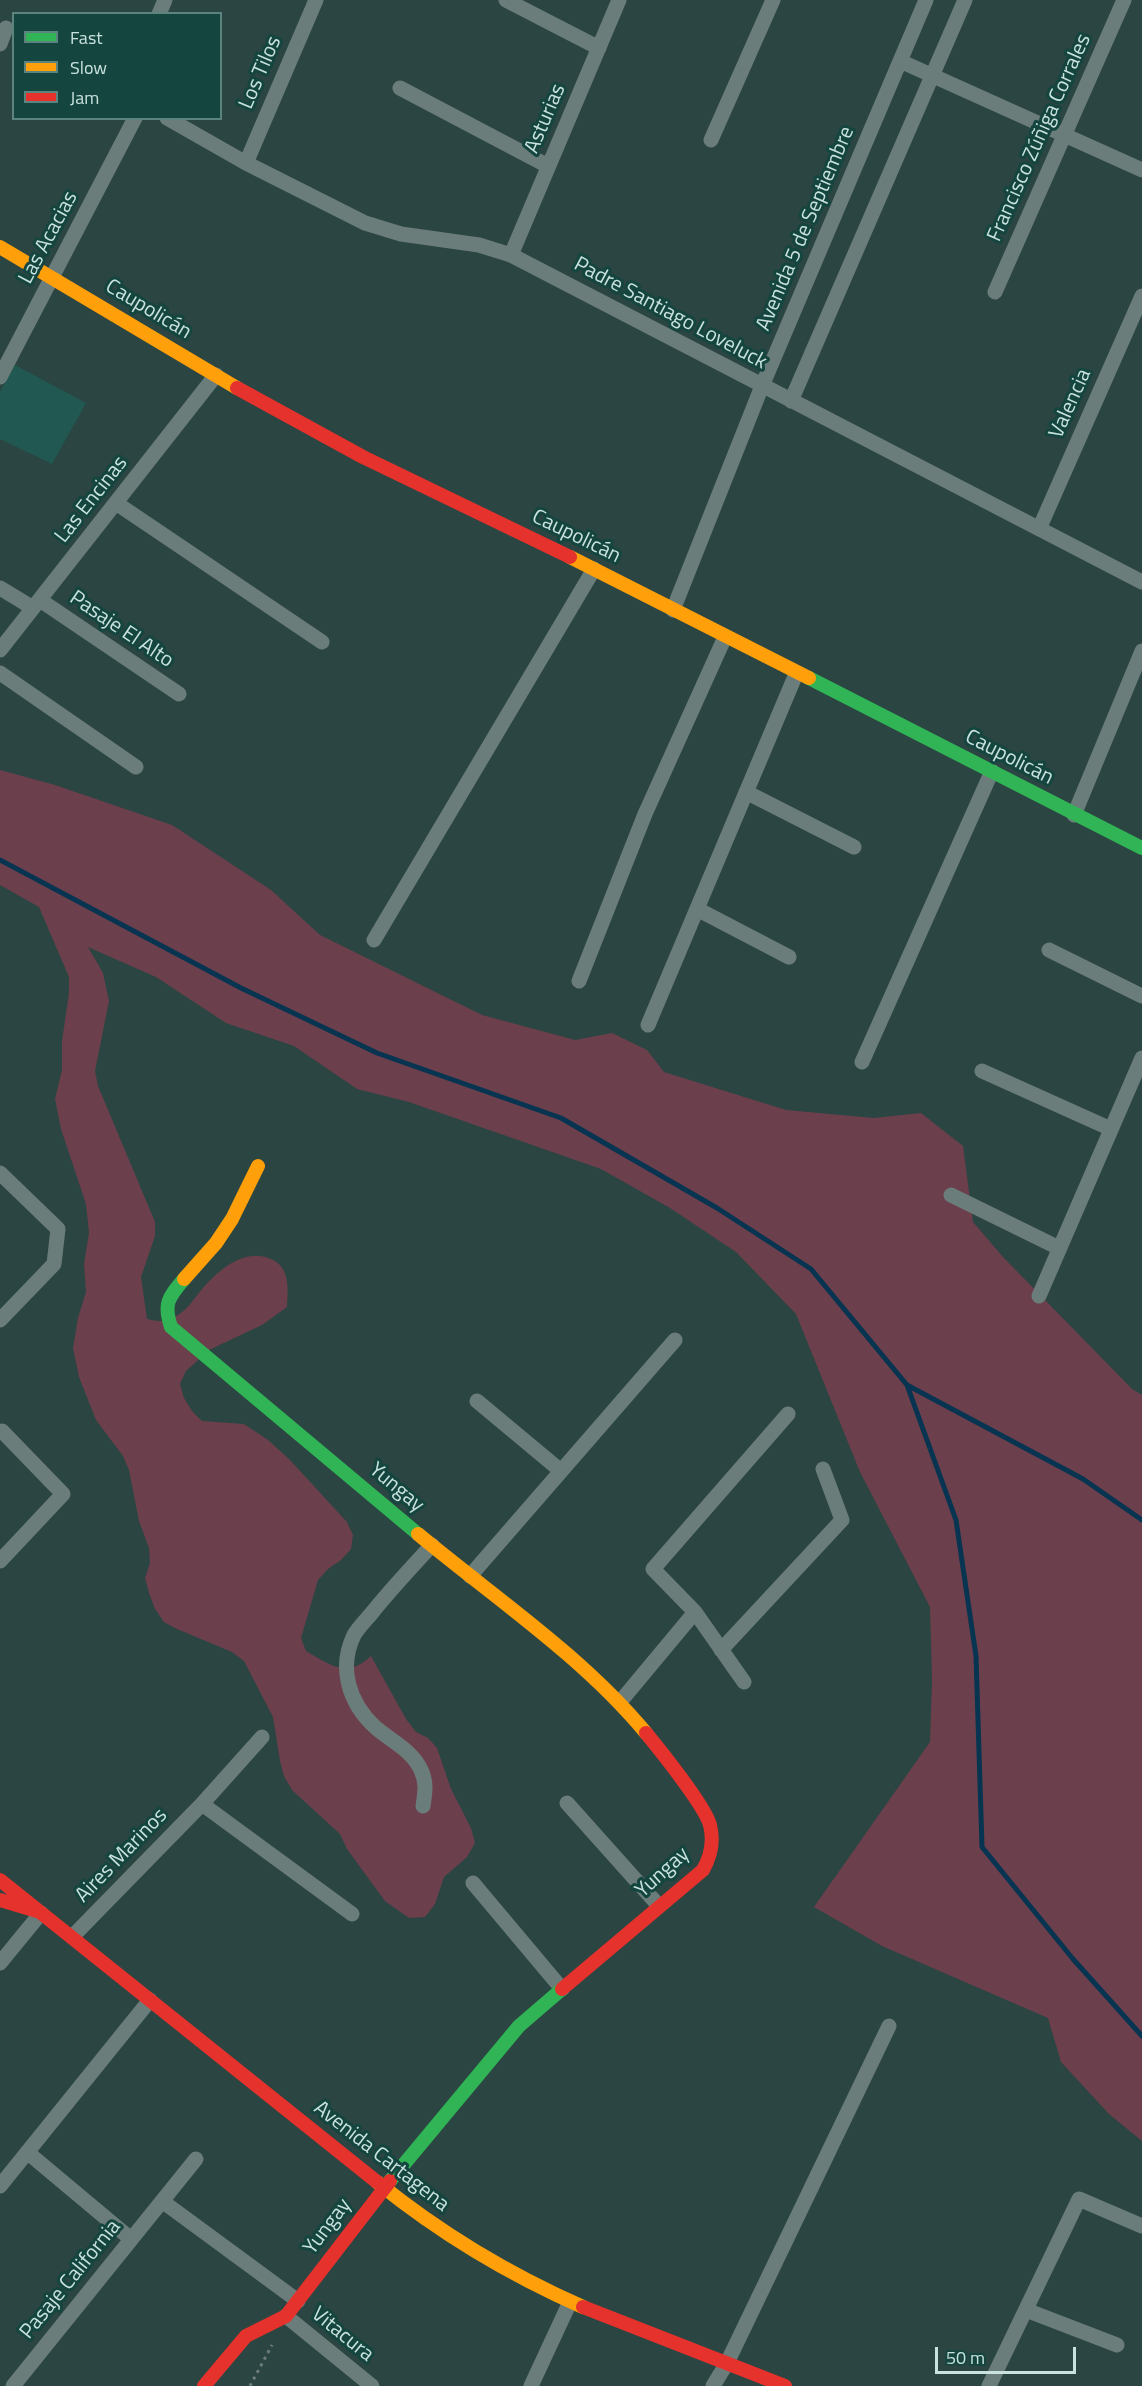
<!DOCTYPE html>
<meta charset="utf-8">
<style>
body{margin:0}
#map{position:relative;width:1142px;height:2386px;overflow:hidden;background:#2b4542;font-family:"Titillium Web",sans-serif}
canvas{display:block}
.legend{position:absolute;left:12px;top:12px;width:210px;height:108px;box-sizing:border-box;background:#14453f;border:2px solid #5c847f;margin:0;padding:8px 10px;list-style:none;font-size:18px;color:#c9e2de}
.legend li{display:flex;align-items:center;gap:12px;height:30px}
.legend b{width:30px;border:2px solid #5c847f}
.scale{position:absolute;left:935px;top:2347px;width:141px;height:27px;box-sizing:border-box;border:3px solid #c9e2de;border-top:0;padding-left:8px;font-size:18px;line-height:21px;white-space:nowrap;color:#c9e2de;-webkit-text-stroke:4px #14453f;paint-order:stroke}
</style>
<div id="map">
<canvas width="1142" height="2386"></canvas>
<ul class="legend">
<li><b style="height:8px;background:#30b455"></b>Fast</li>
<li><b style="height:8px;background:#ff9f0a"></b>Slow</li>
<li><b style="height:8px;background:#e5322d"></b>Jam</li>
</ul>
<div class="scale">50 m</div>
</div>
<script>
const g = document.querySelector('canvas').getContext('2d');
g.lineJoin = 'round';
function fillPath(path, color) { g.fillStyle = color; g.fill(path, 'evenodd'); }
function stroke(path, color, width, dash) { g.strokeStyle = color; g.lineWidth = width; g.lineCap = dash ? 'butt' : 'round'; g.setLineDash(dash || []); g.stroke(path); }
function label(font, color, halo, rows, align = 'center') {
  g.font = font + ' "Titillium Web",sans-serif'; g.lineWidth = 6; g.setLineDash([]); g.textBaseline = 'middle'; g.strokeStyle = halo; g.fillStyle = color; for (const [text, x, y, turn = 0] of rows) {
    g.save(); g.translate(x, y); g.rotate((+turn || 0) * Math.PI / 180); g.textAlign = isNaN(turn) ? turn : align; if (halo) g.strokeText(text, 0, 0); g.fillText(text, 0, 0); g.restore();
  }
}
fillPath(new Path2D(`
 M15 365 86 403 52 464 0 439V392Z`), '#215952');
fillPath(new Path2D(`
 M0 770 55 785 172 825 271 890 320 935 482 1015 575 1040 612 1033 647 1050 664 1072 786 1110 874 1118 921 1113 963 1146 973 1222 1003 1257 1132 1389 1142 1395V2141L1109 2114 1061 2062 1048 2018 882 1946 814 1907 930 1742 932 1681 930 1607 860 1472 796 1314 736 1252 670 1208 601 1169 409 1102 357 1089 294 1046 226 1023 156 977 88 947 103 973 109 1001 95 1071 98 1086 155 1222V1236L141 1277 147 1319C160 1322 166 1322 178 1315 188 1309 195 1297 203 1288 220 1268 248 1245 275 1261 290 1270 288 1291 287 1307L262 1325 209 1350 186 1371 180 1384 184 1398 192 1411 202 1421 244 1424 268 1440 289 1459 347 1522 353 1535 351 1549 341 1560 328 1569 318 1580 301 1638 306 1651C330 1665 347 1679 371 1656L406 1719 416 1732 428 1738 437 1748 451 1789 471 1828 475 1843 467 1857 444 1877 435 1904 425 1917 409 1918 385 1901 347 1849 340 1834 292 1790 284 1776 280 1761 273 1717 244 1661 232 1652 177 1629 164 1622 155 1609 149 1593 145 1578 150 1563 149 1548 139 1521 129 1470 123 1456 96 1420 79 1377 73 1348 78 1318 86 1292 84 1264 89 1233 86 1204 61 1129 55 1099 62 1070V1041L69 993V977L39 907 0 885Z`), '#6c3f4c');
stroke(new Path2D(`
 M0 860 241 988 377 1053 561 1118 717 1208 811 1269 907 1385 956 1520 976 1656 982 1847 1073 1959 1142 2036
 M907 1385 1083 1479 1142 1520`), '#073450', 5);
stroke(new Path2D(`
 M250 2386 272 2345`), '#6c7d7b', 3, [3, 4.5]);
stroke(new Path2D(`
 M506 0 599 48
 M159 14 165 0
 M0 44 6 28
 M900 61 1142 170
 M400 88 548 166
 M167 118 246 163 365 223 401 234 479 245 511 255 1142 582
 M711 140 773 0
 M246 163 316 0
 M511 255 619 0
 M995 292 1124 0
 M0 377 135 118
 M791 401 965 0
 M116 503 322 642
 M1039 529 1142 296
 M0 588 33 608
 M40 600 179 694
 M673 610 762 386 926 0
 M0 650 216 375
 M0 673 136 767
 M746 792 854 847
 M1074 815 1142 651
 M697 909 789 957
 M374 940 594 569
 M1049 950 1142 996
 M579 981 645 814 725 637
 M648 1025 796 674
 M862 1062 992 771
 M982 1071 1111 1129
 M0 1173 58 1229 54 1264 0 1320
 M951 1195 1059 1248
 M1039 1296 1142 1058
 M477 1401 561 1471
 M0 1561 63 1494 2 1431
 M470 1576 675 1340
 M695 1612 744 1682
 M721 1650 842 1520 823 1469
 M620 1702 695 1612 653 1569 788 1414
 M567 1803 659 1906
 M202 1804 352 1914
 M423 1806C425 1793 427 1783 421 1770 412 1750 391 1741 375 1727 349 1703 338 1668 354 1635 358 1628 365 1621 371 1614 390 1590 411 1568 432 1545
 M473 1883 562 1989
 M72 1937 202 1804 262 1737
 M0 1963 41 1913
 M27 2152 131 2239
 M0 2186 150 2000
 M162 2201 298 2301
 M1026 2310 1117 2345
 M286 2316 372 2386
 M13 2386 196 2159
 M531 2386 570 2302
 M713 2386 727 2363 889 2026
 M989 2386 1079 2199 1142 2226`), '#6b7d7b', 15);
stroke(new Path2D(`
 M809 678 1142 848
 M184 1279C169 1297 163 1303 171 1327L418 1534
 M390 2181 519 2026 562 1989`), '#30b455', 14);
stroke(new Path2D(`
 M0 247 237 388
 M570 557 809 678
 M184 1279 216 1243 232 1219 258 1166
 M418 1534C495 1598 582 1656 646 1733
 M377 2182C440 2233 508 2274 583 2307`), '#ff9f0a', 14);
stroke(new Path2D(`
 M237 388 363 457 570 557
 M0 1880 377 2182
 M0 1900 37 1911
 M562 1989 703 1870C711 1856 714 1841 710 1825 705 1806 660 1750 646 1733
 M583 2307 785 2386
 M204 2386 246 2336 286 2316 390 2181`), '#e5322d', 14);
label('21px', '#c9e2de', '#14453f', [
 ["Los Tilos",261,73,-67],
 ["Asturias",546,119,-67],
 ["Francisco Zúñiga Corrales",1040,138,-66],
 ["Avenida 5 de Septiembre",806,229,-67],
 ["Las Acacias",49,238,-62],
 ["Caupolicán",148,310,31],
 ["Padre Santiago Loveluck",670,314,28],
 ["Valencia",1071,404,-66],
 ["Las Encinas",92,500,-52],
 ["Caupolicán",576,537,26],
 ["Pasaje El Alto",121,630,34],
 ["Caupolicán",1009,758,27],
 ["Yungay",396,1488,40],
 ["Aires Marinos",122,1856,-46],
 ["Yungay",663,1873,-42],
 ["Avenida Cartagena",381,2157,38],
 ["Yungay",328,2227,-53],
 ["Pasaje California",71,2280,-51],
 ["Vitacura",342,2335,39]
]);
</script>
